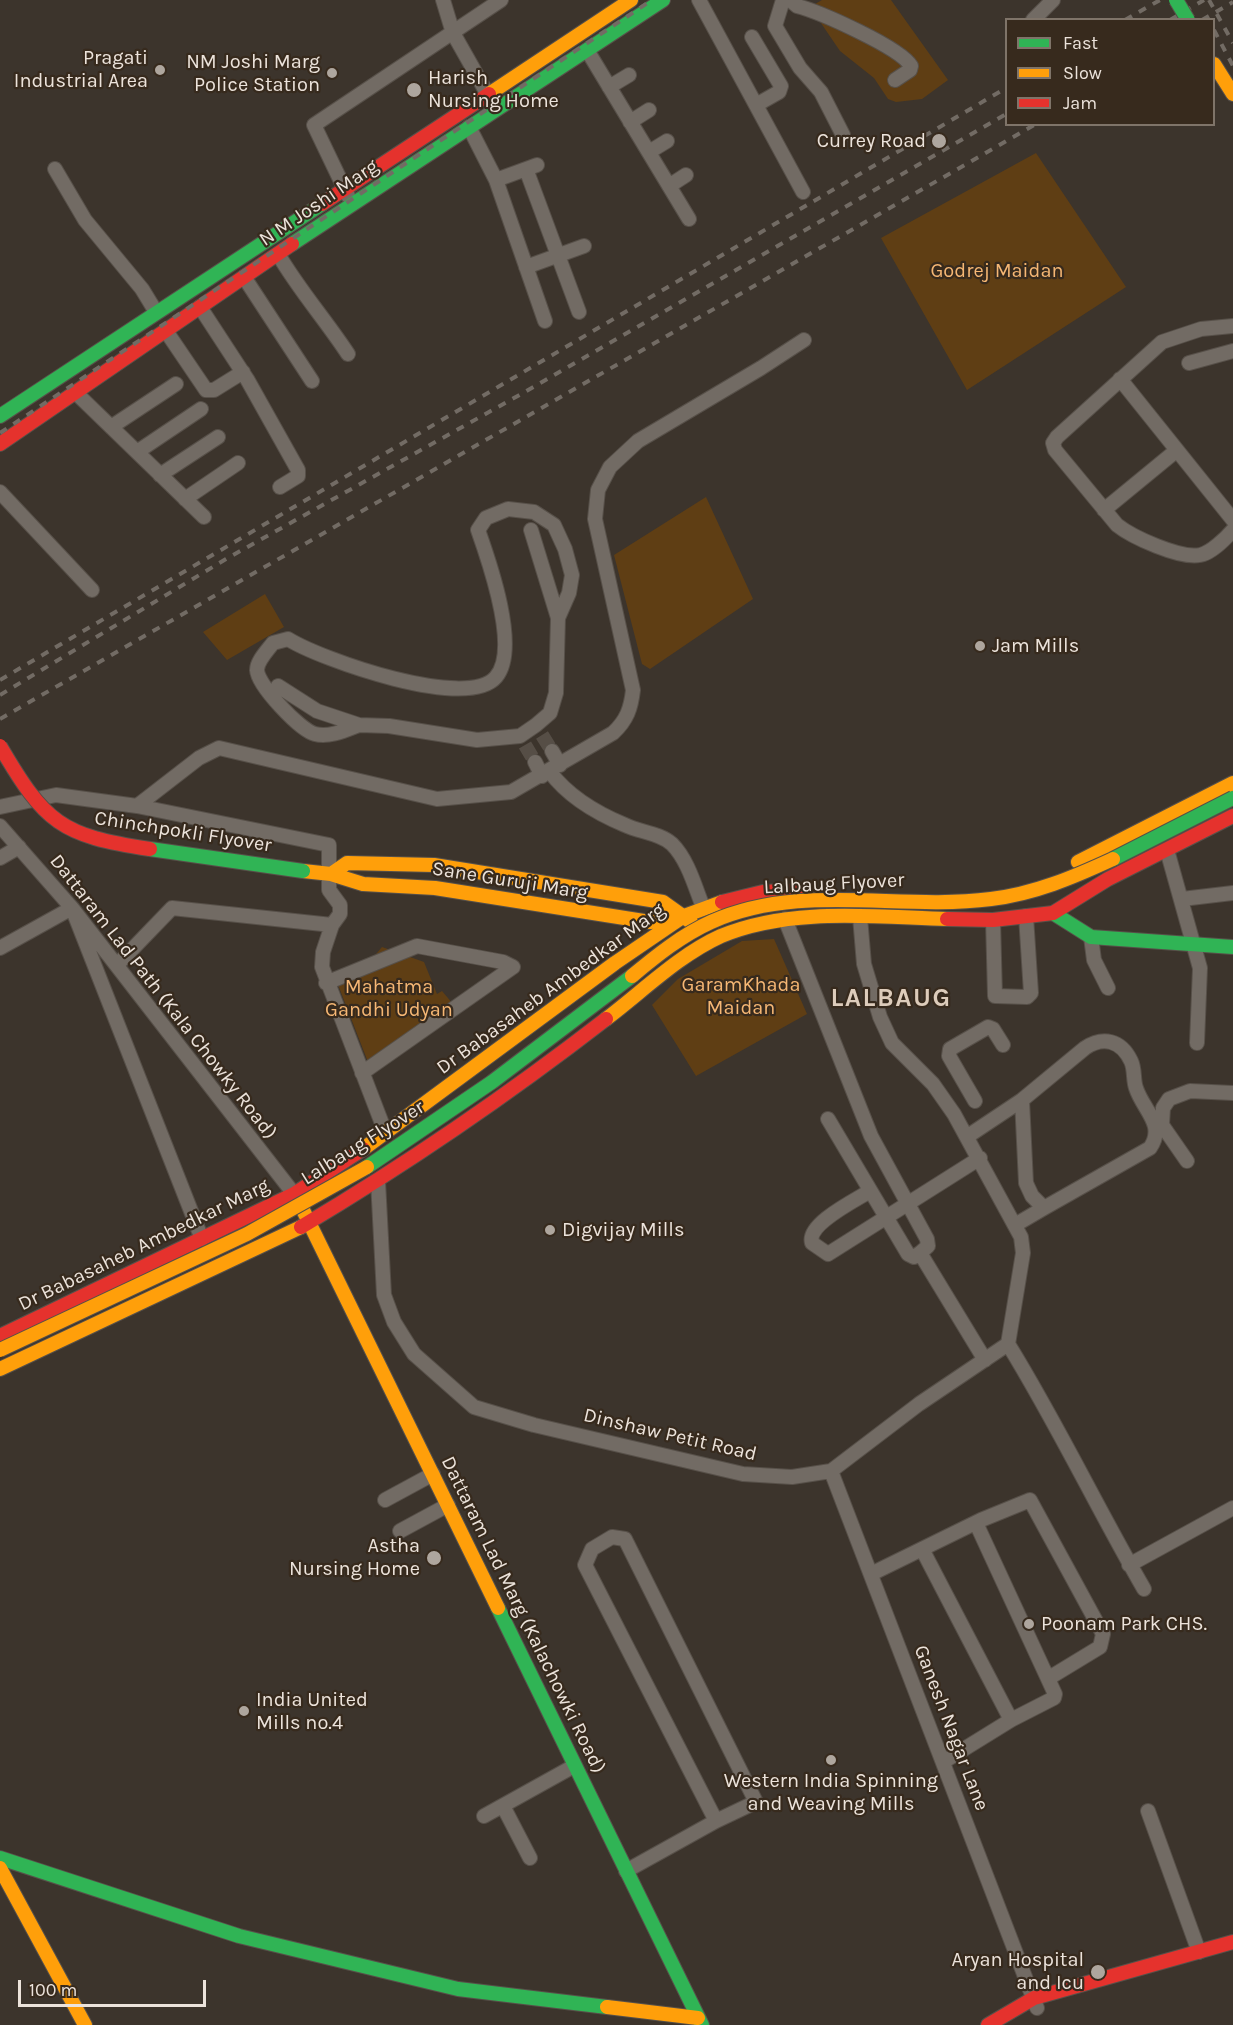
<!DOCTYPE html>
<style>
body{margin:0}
#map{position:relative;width:1233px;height:2025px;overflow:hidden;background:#3c342c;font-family:Karla,sans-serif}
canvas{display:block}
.legend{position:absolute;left:1005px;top:18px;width:210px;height:108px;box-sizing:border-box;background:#372a1d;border:2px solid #7f7469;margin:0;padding:8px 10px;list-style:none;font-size:18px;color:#ece3db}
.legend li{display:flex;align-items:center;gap:12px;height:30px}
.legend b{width:30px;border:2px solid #7f7469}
.scale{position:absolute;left:18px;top:1980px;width:188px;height:27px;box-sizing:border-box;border:3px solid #ece3db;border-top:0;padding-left:8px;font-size:18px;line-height:21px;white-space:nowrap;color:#ece3db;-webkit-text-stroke:4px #372a1d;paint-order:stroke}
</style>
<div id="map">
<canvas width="1233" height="2025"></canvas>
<ul class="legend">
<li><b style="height:8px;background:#30b455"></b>Fast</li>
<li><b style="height:8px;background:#ff9f0a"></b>Slow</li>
<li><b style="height:8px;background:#e5322d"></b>Jam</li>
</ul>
<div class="scale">100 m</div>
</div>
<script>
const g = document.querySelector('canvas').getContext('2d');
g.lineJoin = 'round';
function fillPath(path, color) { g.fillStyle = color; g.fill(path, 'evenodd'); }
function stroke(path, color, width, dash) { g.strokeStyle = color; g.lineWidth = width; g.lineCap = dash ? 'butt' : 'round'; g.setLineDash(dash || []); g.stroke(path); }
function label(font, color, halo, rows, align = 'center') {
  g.font = font + ' Karla,sans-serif'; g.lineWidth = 4.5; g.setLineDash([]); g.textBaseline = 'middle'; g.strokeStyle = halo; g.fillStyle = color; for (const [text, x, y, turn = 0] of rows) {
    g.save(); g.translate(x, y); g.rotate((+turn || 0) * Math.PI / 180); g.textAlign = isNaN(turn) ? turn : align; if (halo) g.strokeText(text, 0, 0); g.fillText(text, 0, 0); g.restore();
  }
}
fillPath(new Path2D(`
 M822 0H891L948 80 922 99 896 102 888 99 874 78 840 51 810 7Z
 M1036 153 1126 287 967 390 881 238Z
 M706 497 753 599 650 669 642 664 614 555Z
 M265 594 284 627 227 660 203 632Z
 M774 939 807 1014 696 1076 652 1005 678 979 742 941Z
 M382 947 424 962 437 994 442 991 453 1004 368 1062 335 977 366 966Z`), '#5f3e14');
stroke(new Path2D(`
 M542 735 552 751
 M525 745 535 762`), '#564e46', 14, [14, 7]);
const street = new Path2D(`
 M443 0 453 33 492 102
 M699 0 803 192
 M783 0 775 26 800 68 821 92 843 135
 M790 0 797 6C820 12 901 48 911 66L910 70 895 80
 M1033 20 1053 0
 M752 37 781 86 779 92 756 105
 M587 50 689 219
 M609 87 629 75
 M630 122 649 110
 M469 127 496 180 545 321
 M649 152 667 141
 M55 169 85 220 142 289 156 312
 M526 169 579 312
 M496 180 537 165
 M669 186 686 175
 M348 196 314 125 501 0
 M278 254C299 290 325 319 348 354
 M526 267 584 246
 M244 277 312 381
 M200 307 247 379 298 470V476L280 487
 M1233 326 1201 329 1162 342 1057 437 1053 443 1055 450 1117 525C1132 537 1180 559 1200 555 1211 553 1226 538 1233 530
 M166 331 206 390H214L243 372
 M1189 363 1233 351
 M1120 379 1233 520
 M75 392 204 517
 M111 427 176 384
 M137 452 201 409
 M160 475 218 437
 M0 492 92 590
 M185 499 238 463
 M1104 510 1177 450
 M531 530 558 618
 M278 686 317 711 359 725 389 726 477 740 520 736 536 725 550 713 556 693 558 618 569 593 572 575 565 549 554 525 534 512 508 509 486 518 478 530C489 561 520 649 496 677 467 711 322 660 288 639L273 643C267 651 257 661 257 670 258 686 300 730 315 734 329 738 346 730 359 725
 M552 751 560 765
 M535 762 542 776
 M550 772C568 796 596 813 625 825 639 832 660 833 672 844 688 860 695 887 703 907
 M137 806 199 758 219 748 437 799 511 792 613 733C627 720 631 708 633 690L595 519 598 490 610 467 638 441 761 368 804 340
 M0 807 56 795 137 806 329 845V890L340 905V914L332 925 323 952 322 967 386 1134
 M0 826 72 908 294 1194
 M1167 850 1200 968 1197 1043
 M0 858 19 847
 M1182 899 1233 893
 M785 919 871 1136 927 1239 928 1246 920 1253 985 1360
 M993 920 995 996 1027 997 1031 993 1026 916
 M1091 937 1094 960 1108 988
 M0 948 72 908 202 1239
 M117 965 172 908 332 925
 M326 983 417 946 503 962 513 967 362 1073
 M975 1101 949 1056 950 1049 988 1027 993 1029 1003 1045
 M828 1119 908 1254 914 1257 920 1253
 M968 1136 1022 1100
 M1187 1161 1162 1125 1163 1108 1169 1099 1190 1091 1233 1093
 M378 1181 384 1295 394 1322 414 1354 474 1407 534 1425 743 1474 792 1477 831 1471 919 1404 1008 1344 1023 1253 1021 1237 954 1114 933 1084 892 1043 880 1017 864 964 860 917
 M870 1191C856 1200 806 1224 812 1243L828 1254 980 1158
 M1015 1225 1044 1208 1150 1148C1166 1125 1143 1110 1136 1088 1133 1080 1135 1069 1131 1061 1121 1040 1103 1036 1085 1048L1022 1100 1026 1183 1032 1196 1044 1208
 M1008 1344C1057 1423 1097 1508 1144 1589
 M831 1471 1037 2008
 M385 1500 433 1474
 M400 1531 448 1505
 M922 1549 1011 1720
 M1129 1565 1233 1508
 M871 1574 981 1520 1030 1500 1103 1634 1100 1647 1049 1678
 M943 1762 1011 1720 1054 1698 1055 1694 976 1523
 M503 1806 530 1858
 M1148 1811 1199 1952
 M484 1816 574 1766
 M626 1871 716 1821 756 1802 625 1539 612 1537 592 1549 585 1565 716 1821`);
const fast = new Path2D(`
 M292 244 663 0
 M0 416 322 204
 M1053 913 1091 937 1233 947
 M498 1608 702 2025
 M0 1858 239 1936 458 1989 607 2007`);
const slow = new Path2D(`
 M1214 64 1233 94
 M489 94 631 0
 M1078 862 1233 783
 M303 871 331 874 363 884 435 888 650 922 679 917
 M331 874 347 863 434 865 663 902 691 922
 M606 1019C643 991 679 955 721 936 790 907 874 917 947 919
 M363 1149 615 963 684 916 722 902
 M303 1210 498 1608
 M0 1369 301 1227
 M0 1868 85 2025
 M607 2007 698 2018`);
const jam = new Path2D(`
 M322 204 489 94
 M0 444 292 244
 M722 902 763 892 805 890
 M947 919 993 920 1053 913 1108 879 1233 816
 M301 1227C407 1164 509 1094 606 1019
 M0 1336 294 1194 363 1149
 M988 2025 1034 1998 1233 1942`);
stroke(street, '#575049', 16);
stroke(fast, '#575049', 16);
stroke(slow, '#575049', 16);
stroke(jam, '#575049', 16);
stroke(street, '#726b64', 14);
stroke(fast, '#30b455', 14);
stroke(slow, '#ff9f0a', 14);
stroke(jam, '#e5322d', 14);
stroke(new Path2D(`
 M1209 0 1233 43
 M1125 20 1160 0
 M1170 20 1204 0
 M1202 20 1233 2
 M1214 30 1233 66
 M0 433 652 0
 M0 680 1006 88
 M0 695 226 559 523 393 1006 114
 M0 719 1036 124`), '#726b64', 4, [8, 8]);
const fastBridge = new Path2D(`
 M1176 0 1188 20
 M150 849 303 871
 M1113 859 1233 798
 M367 1167 492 1082 632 976`);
const slowBridge = new Path2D(`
 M632 976C656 956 682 935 711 922 801 882 897 911 991 899 1034 894 1074 877 1113 859
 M0 1350 247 1234 367 1167`);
const jamBridge = new Path2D(`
 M0 746C45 823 61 836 150 849`);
stroke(fastBridge, '#575049', 16, []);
stroke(slowBridge, '#575049', 16, []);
stroke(jamBridge, '#575049', 16, []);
stroke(fastBridge, '#30b455', 14);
stroke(slowBridge, '#ff9f0a', 14);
stroke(jamBridge, '#e5322d', 14);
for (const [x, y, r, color] of [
 [160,70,6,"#aea69e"],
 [332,73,6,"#aea69e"],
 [414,90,8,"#aea69e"],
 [939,141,8,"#aea69e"],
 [980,646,6,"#aea69e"],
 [550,1230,6,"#aea69e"],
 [434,1558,8,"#aea69e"],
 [1029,1624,6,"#aea69e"],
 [244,1711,6,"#aea69e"],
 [831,1760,6,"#aea69e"],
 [1098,1972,8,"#aea69e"]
]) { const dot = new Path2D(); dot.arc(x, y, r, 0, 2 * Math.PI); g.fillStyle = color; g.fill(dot); stroke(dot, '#372a1d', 2); }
label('20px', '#ece3db', '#372a1d', [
 ["Pragati",148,58],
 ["Industrial Area",148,81],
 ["NM Joshi Marg",320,62],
 ["Police Station",320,85],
 ["Harish",428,78,"left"],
 ["Nursing Home",428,101,"left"],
 ["Currey Road",926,141],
 ["Jam Mills",992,646,"left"],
 ["Digvijay Mills",562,1230,"left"],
 ["Astha",420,1546],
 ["Nursing Home",420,1569],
 ["Poonam Park CHS.",1041,1624,"left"],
 ["India United",256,1700,"left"],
 ["Mills no.4",256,1723,"left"],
 ["Western India Spinning",831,1781,"center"],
 ["and Weaving Mills",831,1804,"center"],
 ["Aryan Hospital",1084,1960],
 ["and Icu",1084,1983]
], 'right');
label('20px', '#ece3db', '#372a1d', [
 ["N M Joshi Marg",319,203,-34],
 ["Chinchpokli Flyover",183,832,9],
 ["Sane Guruji Marg",510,881,9],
 ["Lalbaug Flyover",834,884,-3],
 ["Dr Babasaheb Ambedkar Marg",551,989,-36],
 ["Dattaram Lad Path (Kala Chowky Road)",163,997,52],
 ["Lalbaug Flyover",363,1143,-32],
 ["Dr Babasaheb Ambedkar Marg",144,1245,-26],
 ["Dinshaw Petit Road",670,1435,13],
 ["Dattaram Lad Marg (Kalachowki Road)",523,1615,64],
 ["Ganesh Nagar Lane",951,1728,69]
]);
label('20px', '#f6b774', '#372a1d', [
 ["Godrej Maidan",997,271],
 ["GaramKhada",741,985],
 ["Maidan",741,1008],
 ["Mahatma",389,987],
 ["Gandhi Udyan",389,1010]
]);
g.letterSpacing = '1.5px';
label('bold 26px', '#dcb', '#372a1d', [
 ["LALBAUG",891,999]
]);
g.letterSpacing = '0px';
</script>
